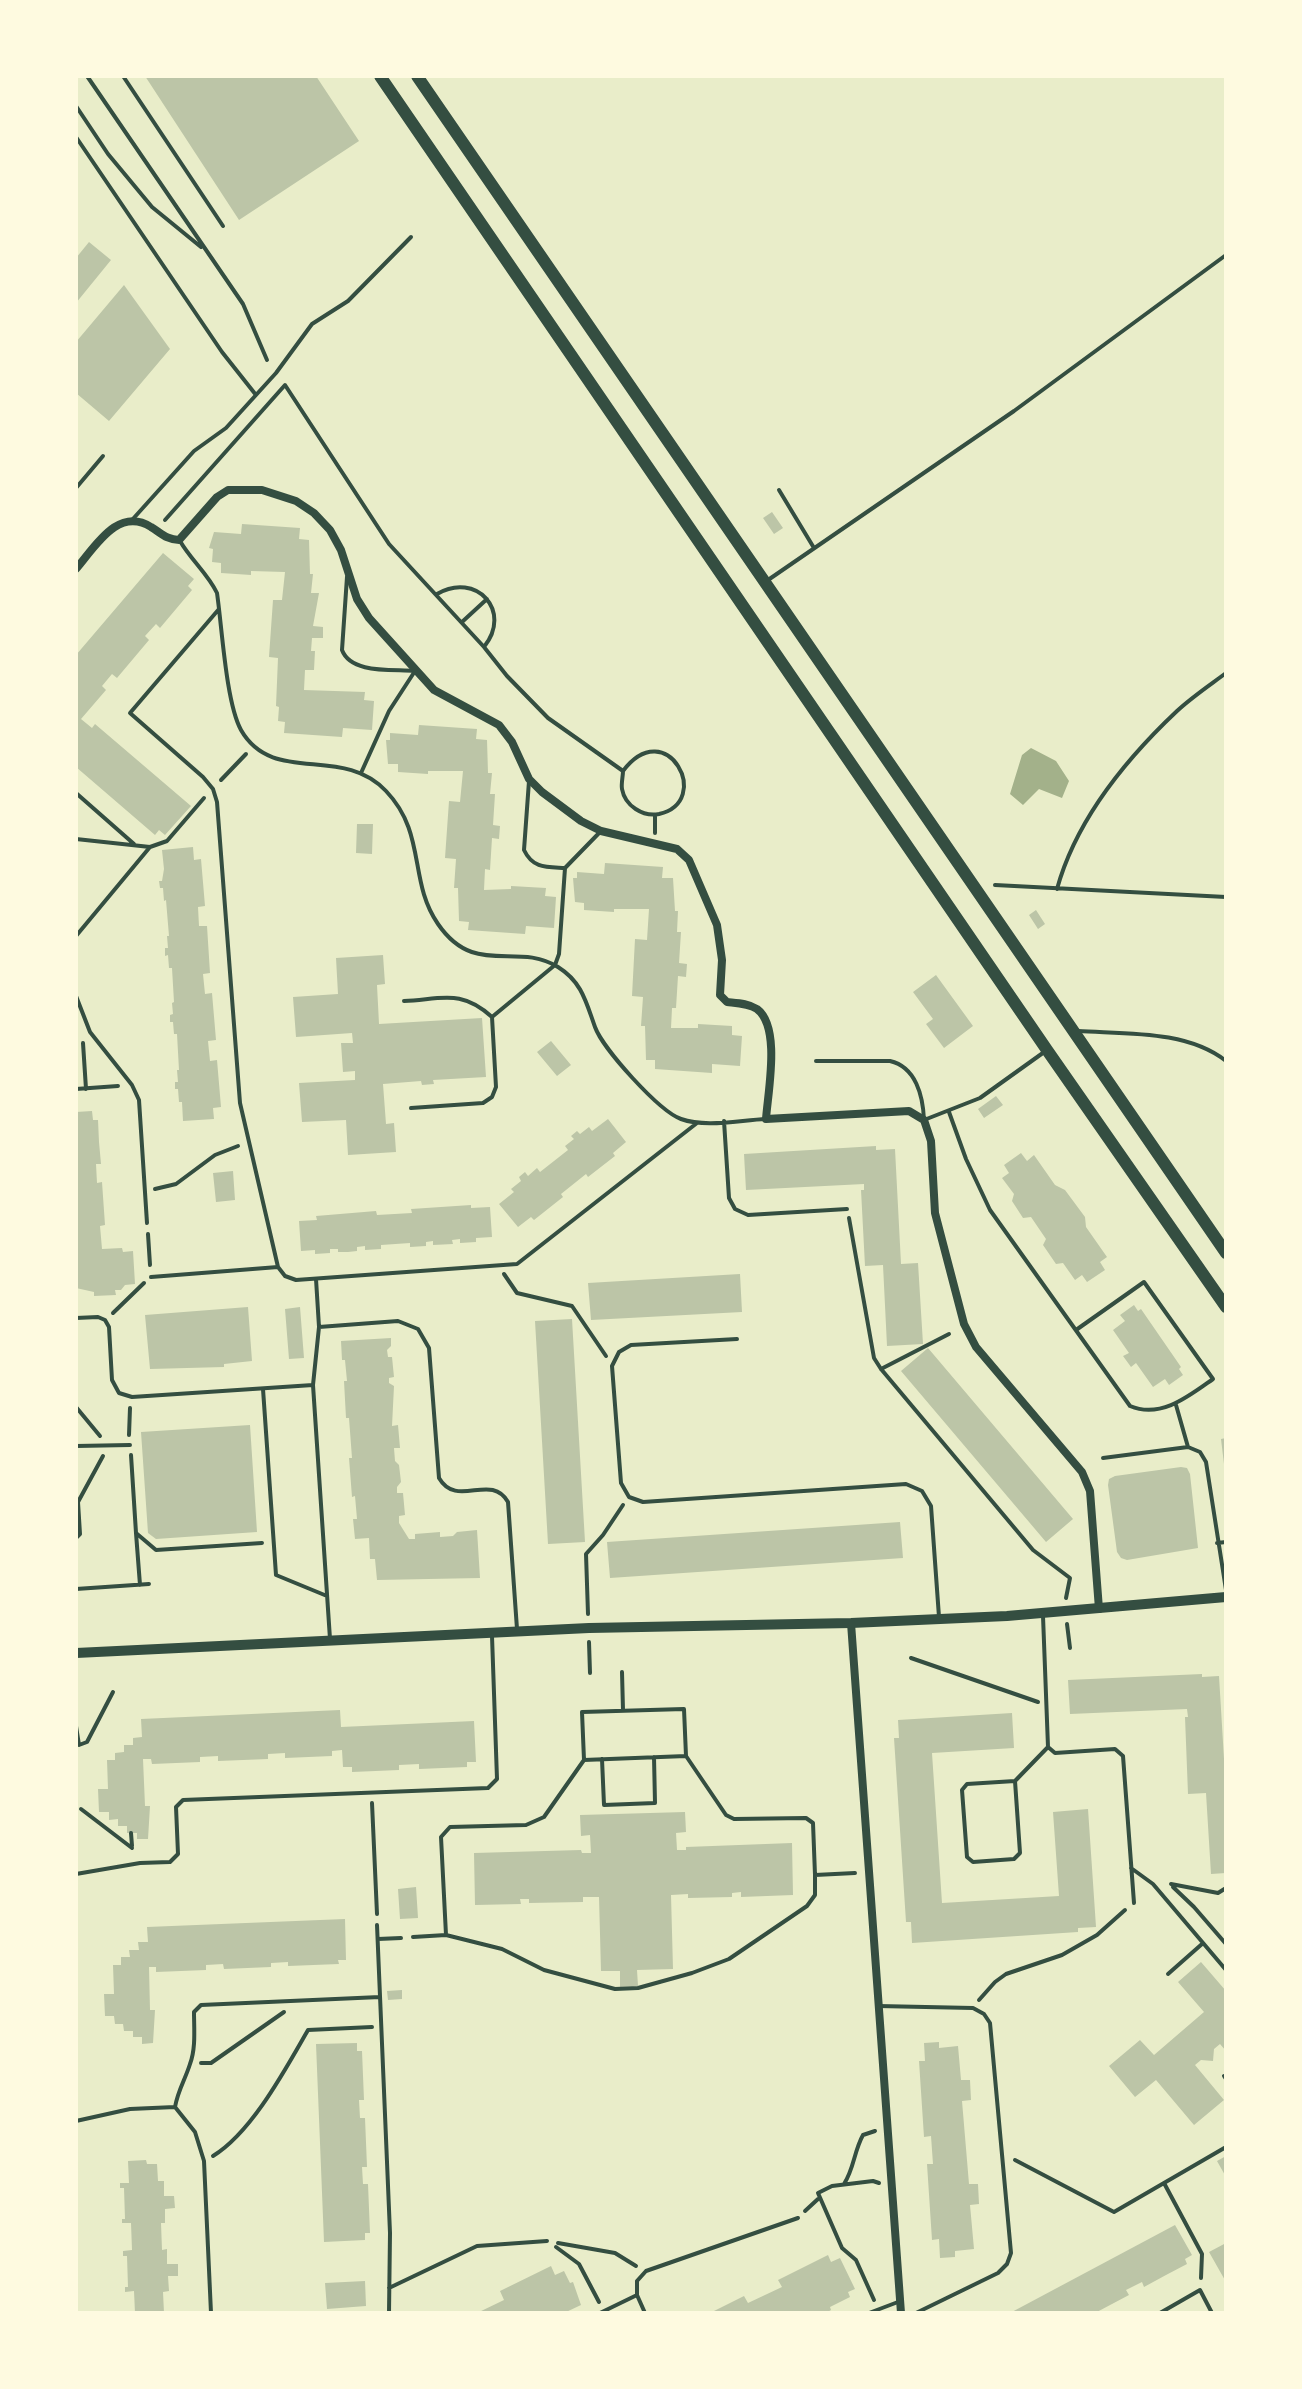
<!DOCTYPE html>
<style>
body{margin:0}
#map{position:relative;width:1302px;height:2389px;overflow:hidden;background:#e9edc9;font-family:Montserrat,sans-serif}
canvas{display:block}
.frame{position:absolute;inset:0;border:78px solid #fefae0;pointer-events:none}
</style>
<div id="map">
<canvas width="1302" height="2389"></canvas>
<div class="frame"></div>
</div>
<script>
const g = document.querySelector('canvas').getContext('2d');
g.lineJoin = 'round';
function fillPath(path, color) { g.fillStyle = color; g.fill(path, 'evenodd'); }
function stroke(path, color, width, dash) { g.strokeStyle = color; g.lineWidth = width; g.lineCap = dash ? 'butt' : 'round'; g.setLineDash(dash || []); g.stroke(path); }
fillPath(new Path2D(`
 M1031 748 1056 761 1069 781 1062 798 1039 789 1023 805 1010 794 1022 755Z`), '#a3b18a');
fillPath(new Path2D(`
 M145 76H316L359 141 239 220Z
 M89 242 111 260 76 303V258Z
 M124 285 170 349 109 421 76 393V342Z
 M772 512 783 528 774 534 763 518Z
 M242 524 300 528 299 539 309 540 310 574H313L311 593H319L313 626 323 627V638H312L311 651H315L314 670H305L304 690 365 692 364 700 374 701 372 730 343 728 342 737 284 733 285 722 278 721 279 707 276 706 278 658 269 657 273 600H282L285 572 251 571V575L221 573V563L212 562 213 549 209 548 214 532 241 534Z
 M163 553 194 579 188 586 192 590 160 628 156 624 145 636 149 640 117 678 112 674 102 686 106 690 81 719 92 728 95 724 191 806 165 835 159 830 155 835 76 767V655Z
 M419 725 477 729 476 739 487 740 488 773H492L490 794H495L493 825 500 826 499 839 492 838 490 870 485 869 484 890 511 889V886L546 888 545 896 556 897 554 928 526 926 525 934 468 930 469 922 459 921 458 888H454L456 859 445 858 449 801 460 802 463 771H428V774L398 772V764H388L386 740H390V733L418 735Z
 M357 824H373L372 854 356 853Z
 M193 847 194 860 201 859 205 906 198 907 199 926H207L210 973 203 974 205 994 212 993 216 1040 208 1041 210 1061 217 1060 221 1107 213 1108 214 1119 183 1121 182 1102H179L178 1089H175V1082H178L177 1070H179L177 1034H174L173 1022H170V1015L173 1014 172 1003 174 1002 172 968H169L168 955 165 956V948H168L167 936H169L166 900 164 901 163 888H160L159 881H162L164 869 162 850Z
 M605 863 663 867 662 878H673L675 911H678L677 932H681L679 963 687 964 686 977 678 976 676 1008H672L671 1028H698V1024L732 1026V1035L742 1036 740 1066 712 1064V1073L655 1069V1060H646L645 1026H641L643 997 632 996 635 939 647 940 649 909H614V912L584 910V903L575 902 573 878H577V872L604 874Z
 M1036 910 1045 924 1038 929 1029 915Z
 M383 955 385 984 377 985 379 1024 482 1018 486 1077 433 1080 434 1084 422 1085 421 1081 383 1084 386 1124 394 1123 396 1152 348 1155 346 1120 302 1122 299 1083 355 1080V1071L343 1072 341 1043H353L352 1033 296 1037 293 997 338 994 336 958Z
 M936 975 973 1026 944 1048 926 1024 933 1019 913 992Z
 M551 1041 571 1065 557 1076 537 1052Z
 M996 1096 1003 1105 984 1118 978 1109Z
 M92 1111 93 1120H98L99 1142 101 1164H96L97 1183 102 1182 105 1225 100 1226 102 1249 122 1248 123 1252 133 1251 135 1284 125 1285 121 1290H115L116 1295 94 1296V1292L76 1288V1112Z
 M608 1119 626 1142 613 1153 615 1156 588 1177 586 1174 561 1194 563 1197 534 1220 531 1217 518 1227 499 1204 514 1192 511 1189 521 1181 519 1177 525 1172 528 1176 537 1168 540 1172 568 1150 565 1146 574 1139 571 1136 577 1131 580 1134 589 1127 592 1131Z
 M876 1146V1150L895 1149 901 1264 918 1263 923 1344 887 1346 883 1265 865 1266 861 1190H864V1184L746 1190 744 1154Z
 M1021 1153 1027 1161 1034 1155 1055 1185 1065 1190 1085 1217 1086 1227 1107 1257 1100 1262 1105 1270 1087 1282 1082 1275 1075 1280 1063 1263 1056 1264 1043 1245 1046 1239 1031 1217 1023 1218 1012 1201 1014 1194 1002 1178 1009 1173 1004 1165Z
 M233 1171 235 1200 216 1202 213 1173Z
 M471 1205V1208L490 1207 492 1237 476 1238V1242L460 1243V1239L452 1240 453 1244 433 1245V1241L426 1242V1246L410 1247V1243L381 1245V1249L365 1250V1246L357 1247V1251L348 1252H338V1249H330V1253L315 1254V1250L301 1251 299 1221 317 1220 316 1216 376 1211 377 1215 412 1213 411 1209Z
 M740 1274 742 1312 591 1320 588 1283Z
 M1134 1305 1138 1311 1141 1309 1181 1367 1179 1369 1183 1375 1169 1385 1165 1379 1153 1387 1136 1363 1131 1367 1123 1356 1129 1353 1113 1330 1125 1321 1120 1315Z
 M248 1307 252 1361 224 1364V1367L150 1369 145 1315Z
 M300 1307 304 1358 289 1359 285 1309Z
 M572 1319 585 1542 548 1544 535 1321Z
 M391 1338V1346L387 1350 388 1357H392L394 1377 389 1378V1383L394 1386 392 1426 398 1425 400 1448H394L395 1461 399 1465 401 1482 397 1487V1493H403L405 1515 399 1516V1523L409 1539H415V1534L440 1532V1537L453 1536 457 1532 477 1530 480 1578 377 1580 375 1559H370L369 1538 355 1539 353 1519H357L355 1496 352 1497 349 1458H352L349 1418H346L344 1381H347L345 1360H342L341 1341Z
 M928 1348 1073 1519 1046 1542 901 1371Z
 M250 1425 257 1532 156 1539 148 1533 141 1432Z
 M1226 1438V1464H1224L1221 1439Z
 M1181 1467 1187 1468 1190 1474 1198 1548 1127 1560 1121 1558 1117 1552 1108 1485 1109 1479 1115 1476Z
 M900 1522 903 1558 610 1578 607 1542Z
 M1202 1674V1677L1219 1676 1226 1792V1873L1211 1874 1206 1793 1188 1794 1185 1717H1188L1187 1709 1070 1714 1068 1680Z
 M340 1710 341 1727 474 1721 476 1762H467V1767L419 1769V1764L399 1765V1770L352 1772V1767H343L342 1750 332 1751V1756L285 1758V1753L268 1754V1759L218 1761V1756L200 1757V1762L152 1764 151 1759H143L145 1806H150L148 1839H137V1833H127V1826H118V1819L109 1820V1812H99L98 1789H108L107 1760H115V1753L124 1752V1745H133V1738L142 1737 141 1719Z
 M1012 1713 1014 1748 932 1753 942 1903 1059 1896 1053 1812 1088 1809 1096 1927 1078 1928V1932L912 1943 911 1922H906L894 1738H899L898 1720Z
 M685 1812 686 1832 676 1833 677 1850H686V1847L792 1843 793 1895 741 1897V1892L732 1893V1897L688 1898V1894L671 1895 673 1969 637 1970 638 1986 620 1987V1971H601L599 1897H583V1902L529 1903V1899H520L521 1904 475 1905 474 1853 581 1850 582 1853H591L590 1835 581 1836 580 1815Z
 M416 1887 418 1918 400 1919 398 1889Z
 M345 1919 346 1960H338L339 1964 288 1966V1962L271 1963V1967L224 1969 223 1964 206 1965V1970L156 1972V1967H149L150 2010H155L153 2043 142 2044V2037H133V2031H124L123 2024H115L114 2016H105L104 1994H114L113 1965H121V1957H130L129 1950H139L138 1942H148L147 1927Z
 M1201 1962 1226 1991V2051L1220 2044 1214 2049 1213 2061 1201 2060 1195 2065 1224 2100 1194 2125 1156 2080 1135 2097 1109 2066 1140 2040 1154 2055 1204 2012 1178 1982Z
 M402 1990V1999L388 2000 387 1991Z
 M939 2042V2048L958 2046 961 2080H970L971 2100 962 2101 969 2184H978L979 2204 970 2205 974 2249 955 2251V2257L940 2258 939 2239 932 2240 927 2164H933L931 2136 924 2137 919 2061H925L924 2043Z
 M357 2043V2051H362L364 2100H359L360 2118H365L367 2167H362L363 2184H368L370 2233H365V2240L324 2242 316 2044Z
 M1226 2156V2177L1217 2161Z
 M146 2160 147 2164H157L158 2181H164V2196H174L175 2208 165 2209V2223H161L162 2250 167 2249V2264H178V2276H168L169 2291 163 2292 164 2313H135L134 2291 125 2292V2287H128L127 2256H123V2251L132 2250 131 2223H122V2219H125L124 2188H120V2183H129L128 2161Z
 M1175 2225 1192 2255 1185 2259 1187 2264 1166 2275 1144 2287 1142 2282 1126 2290 1129 2295 1095 2313H1010Z
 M1226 2243V2282L1209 2252Z
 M828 2255 831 2262 840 2258 855 2289 848 2292 850 2297 830 2307 831 2310 826 2313H710L744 2296 748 2303 782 2287 778 2280Z
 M551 2266 555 2275 564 2271 570 2283 573 2282 581 2305 564 2313H477L504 2300 500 2291Z
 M365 2281 366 2306 327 2309 325 2283Z`), '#bcc5a7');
stroke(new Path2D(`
 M87 76 243 304 267 360
 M76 106 108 154 152 207 201 247
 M165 520 285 385 389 544 484 647 507 676 548 718 623 771C623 776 621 784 622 789 625 806 643 817 659 814 714 802 667 713 623 771
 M437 594C476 571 513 611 484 647
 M462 622 487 599
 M221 780 246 754
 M76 793 134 844
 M655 833V815
 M76 839 150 847 167 841 204 798
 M995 885 1226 897
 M1057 889C1076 820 1126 759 1177 711 1192 697 1210 685 1226 673
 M76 936 150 847
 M83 1043 86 1089
 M76 1089 118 1086
 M155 1189 176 1184 215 1155 238 1146
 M849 1218 874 1358 881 1369 1033 1550 1070 1578 1066 1598
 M148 1234 150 1265
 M504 1274 517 1293 572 1306 606 1356
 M113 1313 144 1283
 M881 1369 949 1334
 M76 1407 100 1436
 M129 1435 130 1408
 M131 1455 136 1533 156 1550 262 1543
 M136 1533 140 1585
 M76 1538 80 1534 78 1502 103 1456
 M76 1589 149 1584
 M588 1614 586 1554 603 1535 623 1505
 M1067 1624 1070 1648
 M589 1642 590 1673
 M911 1658 1038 1702
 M622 1672 623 1710
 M684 1709 686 1756 584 1760 582 1712Z
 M76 1726 79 1745 87 1742 113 1692
 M686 1756 726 1815 734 1819 806 1818 813 1823 815 1875 855 1873
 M602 1759 604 1805 655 1803 654 1757
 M372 1803 377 1914
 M81 1809 132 1848
 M131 1833 132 1846
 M1171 1884 1218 1893 1226 1888
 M1173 1887 1194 1907 1226 1944
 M446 1935 502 1949 544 1970 615 1989 638 1988 692 1973 729 1959 807 1906 815 1895V1875
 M413 1937 446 1935 441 1837 450 1827 526 1825 544 1817 584 1760
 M979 2000 995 1982 1006 1974 1062 1955 1097 1935 1125 1910
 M201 2063H211L284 2012
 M213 2156C252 2132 285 2070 308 2030L372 2027
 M1015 2160 1114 2212 1226 2147
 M1164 2183 1202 2254 1201 2278
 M844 2184C854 2169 854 2151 863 2135L875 2131
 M805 2211 818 2199
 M558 2243 615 2253 636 2266
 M556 2247 579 2264 599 2302
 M874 2300 856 2260 842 2248 818 2193 832 2186 873 2181 879 2183`), '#344e41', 4);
stroke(new Path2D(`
 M123 76 223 226
 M76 137 222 352 256 395
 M76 488 103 456
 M779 490 814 548
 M132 520 194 451 226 428 276 373 312 324 348 301 411 237
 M180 541C191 560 208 574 217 593 222 627 226 703 241 730 273 786 342 744 386 791 427 834 408 881 438 924 475 978 516 941 558 967 582 982 586 1002 595 1027 603 1049 659 1111 681 1119 706 1128 740 1120 766 1119
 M347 577 342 650C351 674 392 669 415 671L389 711 361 773
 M768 580 1014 411 1226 255
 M219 609 130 713 203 777 213 789 217 802 240 1103 278 1267 285 1276 296 1280 517 1264 697 1123
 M529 781 524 850C533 869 547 867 565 868L601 831
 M76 996 90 1032 132 1085 139 1100 147 1223
 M404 1001C443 999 461 989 492 1017L496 1087 492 1097 483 1103 411 1108
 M492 1017 555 965 559 954 565 868
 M1078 1031C1125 1034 1187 1030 1226 1061
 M816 1061H890C916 1067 923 1096 924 1120L980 1098 1047 1050
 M949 1112 966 1159 990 1210 1130 1406C1161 1419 1189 1396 1213 1379L1144 1282 1076 1330
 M724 1121 729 1198 735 1209 748 1215 847 1209
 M151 1277 278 1267
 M316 1279 319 1327 313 1385 330 1639
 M76 1318 98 1317 105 1320 109 1327 112 1380 119 1393 132 1397 313 1385
 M319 1327 398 1321 418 1329 429 1348 439 1478C457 1509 491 1472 508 1502L517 1629
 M737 1339 631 1345 619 1352 612 1366 621 1483 629 1497 643 1502 906 1484 922 1491 931 1506 939 1617
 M263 1389 276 1575 327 1596
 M1176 1405 1188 1447
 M76 1446 130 1445
 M1103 1458 1188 1447 1200 1452 1206 1462 1226 1590
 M1217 1543 1226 1542
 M1043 1616 1048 1747 1055 1753 1115 1749 1123 1756 1134 1903
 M1015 1781 1020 1853 1014 1859 973 1862 967 1857 962 1790 967 1784 1015 1781 1048 1747
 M1131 1868 1153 1884 1226 1970
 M76 1874 140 1863 170 1862 178 1854 176 1807 183 1800 488 1788 497 1779 492 1636
 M377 1925 390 2233 389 2313
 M378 1939 401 1938
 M1168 1974 1202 1944
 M878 2006 973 2008 984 2014 990 2023 1011 2253 1007 2264 998 2273 916 2313
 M1224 2076 1226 2079
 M175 2107C178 2090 185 2080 190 2064 196 2048 194 2029 194 2012L201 2005 380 1997
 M76 2121 130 2109 175 2107 195 2132 204 2161 211 2313
 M389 2288 477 2246 547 2241
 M637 2295V2281L646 2271 798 2218
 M600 2313 637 2295 645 2313
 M869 2313 898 2302
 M1160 2313 1200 2290 1212 2313`), '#344e41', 4);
stroke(new Path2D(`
 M76 569C95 547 118 506 151 527 161 533 167 540 179 540L217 497 228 490H262L296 501 314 513 330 530 341 550 357 599 369 618 434 690 499 725 512 742 529 779 542 792 581 821 601 831 677 849 689 860 717 925 722 960 720 995 727 1002C737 1003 748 1003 757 1009 781 1027 768 1091 766 1119L909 1111 924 1120 931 1141 935 1213 964 1324 976 1347 1082 1472 1090 1491 1099 1609
 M851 1623 901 2313`), '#344e41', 8);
stroke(new Path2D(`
 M76 1653 589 1628 851 1623 1007 1616 1226 1597`), '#344e41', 10);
stroke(new Path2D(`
 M380 76 1047 1050 1226 1307
 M417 76 1226 1253`), '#344e41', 12);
</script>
